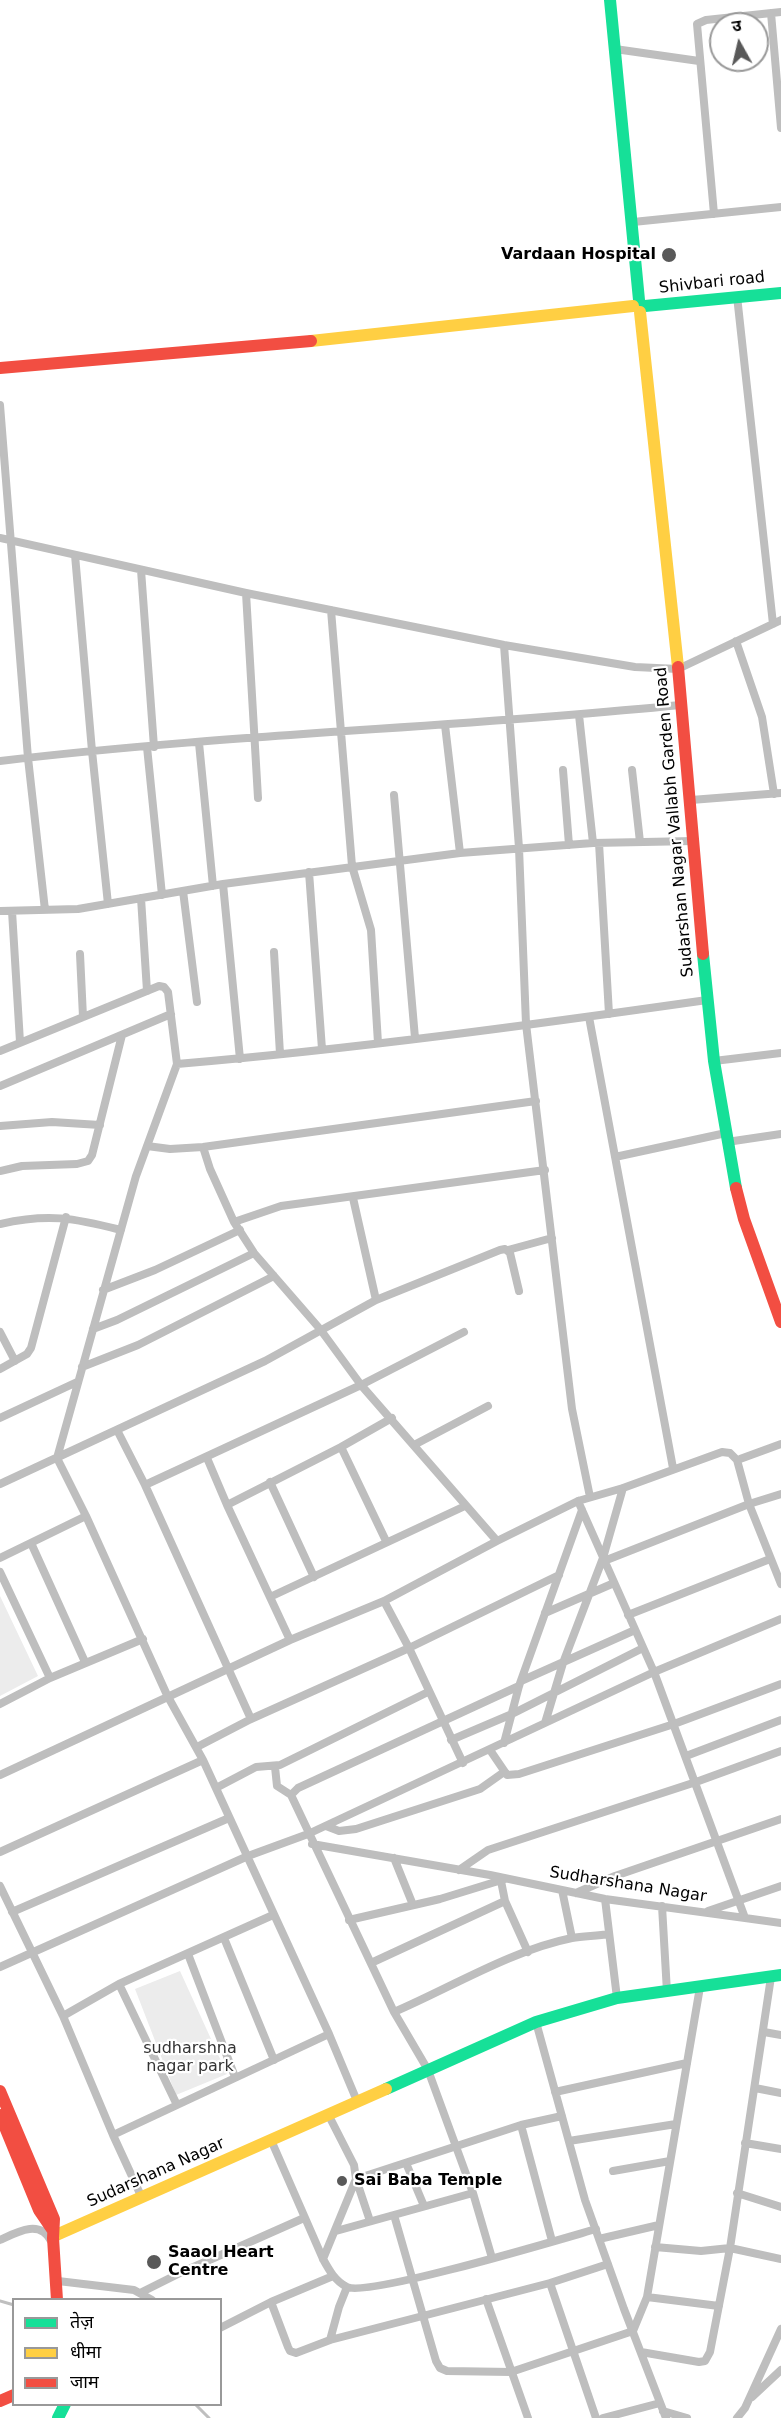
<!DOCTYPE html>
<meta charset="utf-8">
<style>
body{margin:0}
#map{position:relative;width:781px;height:2418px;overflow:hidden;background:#fff;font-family:"DejaVu Sans","Noto Sans Devanagari",sans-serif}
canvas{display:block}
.legend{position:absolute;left:12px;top:2298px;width:210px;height:108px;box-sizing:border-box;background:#fff;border:2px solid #999;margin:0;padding:8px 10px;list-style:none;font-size:18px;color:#000}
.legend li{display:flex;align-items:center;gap:12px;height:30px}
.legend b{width:30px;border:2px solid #999}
.north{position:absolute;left:709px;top:12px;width:60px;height:60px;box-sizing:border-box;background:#fff;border:2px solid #999;border-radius:50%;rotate:352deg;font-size:16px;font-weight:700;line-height:24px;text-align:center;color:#000}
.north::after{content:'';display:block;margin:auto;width:21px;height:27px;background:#595959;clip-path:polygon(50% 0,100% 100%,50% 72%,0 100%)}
</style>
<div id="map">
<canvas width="781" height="2418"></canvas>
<ul class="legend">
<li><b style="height:8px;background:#16e098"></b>तेज़</li>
<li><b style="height:8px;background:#ffcf43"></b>धीमा</li>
<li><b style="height:8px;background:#f24e42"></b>जाम</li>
</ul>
<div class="north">उ</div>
</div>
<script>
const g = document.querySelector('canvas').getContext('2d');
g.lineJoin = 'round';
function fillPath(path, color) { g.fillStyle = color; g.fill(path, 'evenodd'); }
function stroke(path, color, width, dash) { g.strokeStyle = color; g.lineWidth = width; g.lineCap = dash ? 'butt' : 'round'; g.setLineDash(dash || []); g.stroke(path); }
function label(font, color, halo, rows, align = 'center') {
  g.font = font + ' "DejaVu Sans",sans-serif'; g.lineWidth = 4.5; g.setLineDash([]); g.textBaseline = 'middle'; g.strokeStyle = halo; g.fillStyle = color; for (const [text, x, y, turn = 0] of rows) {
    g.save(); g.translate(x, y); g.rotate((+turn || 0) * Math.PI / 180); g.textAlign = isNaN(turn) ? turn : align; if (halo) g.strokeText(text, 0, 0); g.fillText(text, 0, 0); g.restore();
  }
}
fillPath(new Path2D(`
 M0 1596 38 1676 0 1696Z
 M180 1971 227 2074 176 2095 135 1989Z`), '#ececec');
stroke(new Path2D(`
 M0 2301 14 2305
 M195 2404 209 2418`), '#bfbfbf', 3);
stroke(new Path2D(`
 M771 13 781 128
 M615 49 699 61
 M714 214 697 24 706 20 781 12
 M633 222 781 207
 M737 296 773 624
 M0 405 28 758 45 910
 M0 538 246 593 504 645 635 667 678 669 781 620
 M75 555 92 751 108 904
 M141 570 154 747
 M246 593 258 798
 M331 610 352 866 371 930 378 1043
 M736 641 762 717 774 794
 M504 645 519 848 526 1024 572 1409 590 1497
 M579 715 593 843
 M445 725 460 853
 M199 743 213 886
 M147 747 162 895
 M0 761C226 734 454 728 680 705
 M563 770 569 845
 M632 770 640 842
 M394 795 415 1038
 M691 800 781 793
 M599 843 609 1014
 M309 872 322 1049
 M223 884 240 1059
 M183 891 197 1002
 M141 898 147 991
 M0 911 78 909 223 884 460 853 593 843 694 841
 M12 911 20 1042
 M274 952 280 1054
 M80 954 83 1017
 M589 1017 673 1468
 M0 1051 159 986 164 987 168 992 177 1064 136 1176 57 1458 86 1516 167 1695 203 1760 329 2034 357 2101
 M714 1061 781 1053
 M177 1064C354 1049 531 1025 707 1000
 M0 1086 171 1014
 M0 1126 52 1122 100 1125
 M727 1142 781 1134
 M147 1146 170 1149 203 1147 536 1101
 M203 1147 210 1169 234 1222 254 1253 320 1329 361 1385 497 1541 578 1501 623 1488 722 1452 730 1453 737 1460 740 1459 781 1444
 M615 1157 726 1133
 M0 1171 22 1166 77 1164 88 1161 92 1155 122 1035
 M353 1198 376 1300
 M234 1222 281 1206 545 1170
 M0 1224C48 1213 74 1218 121 1230
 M508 1250 552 1238
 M103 1290 155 1270 240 1230
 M93 1329 117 1320 254 1253
 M0 1332 15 1361
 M82 1367 138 1345 274 1276
 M0 1369 27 1354 31 1348 66 1217
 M0 1418 77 1382
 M117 1430 145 1485 251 1719 409 1648 559 1575
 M414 1445 488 1406
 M341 1447 386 1541
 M207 1458 227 1505 290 1640
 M737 1460 749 1504 781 1584
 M270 1482 314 1577
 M0 1484 265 1361 376 1300 500 1250 505 1249 510 1253 519 1291
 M145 1485 361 1385 464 1332
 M578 1501 654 1672 745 1918 781 1923
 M227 1505 341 1447 392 1418
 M31 1543 85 1662
 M0 1558 86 1516
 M604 1561 749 1504 781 1494
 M0 1572 50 1678
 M270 1597 465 1506
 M384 1601 409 1648 463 1763
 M545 1613 614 1583
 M628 1615 770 1559
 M521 1681 635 1630
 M0 1704 50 1678 143 1639
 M545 1723 563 1663 603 1558 623 1488
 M451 1740 512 1714 643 1648
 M504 1743 519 1686 582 1510
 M197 1747 251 1719
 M490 1750 507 1775 519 1774 674 1724 781 1684
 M686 1756 781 1720
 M275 1767 277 1786 291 1795
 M0 1775 290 1640 384 1601 497 1541
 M216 1788 256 1767 280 1765 428 1692
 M326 1826 339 1831 356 1829 480 1789 504 1772
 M312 1844 490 1875 605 1899 745 1918
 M0 1852 203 1760
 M394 1858 413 1905
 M459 1870 488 1850 696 1782 781 1751
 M501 1881 505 1901 528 1952
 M0 1886 63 2016 113 2135 142 2198
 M562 1890 572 1938
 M576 1893 615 1876 781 1819
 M605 1899 617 1998
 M662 1906 667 1992
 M708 1911 781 1886
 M12 1912 229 1818
 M349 1920 440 1899 505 1879
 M224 1938 274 2060
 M188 1954 235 2077
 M371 1963 505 1901
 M0 1967 248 1856 308 1834 654 1672 781 1619
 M119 1984 177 2105
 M394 2012C450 1988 512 1950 572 1938 584 1936 597 1936 609 1934
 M63 2016 119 1984 273 1915
 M536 2022 585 2200 624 2309 666 2418
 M764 2032 781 2035
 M755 2088 781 2093
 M555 2092 687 2063
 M521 2125 552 2241
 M113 2135 329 2034
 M271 2140 323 2259C329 2270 335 2281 347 2287 368 2297 561 2239 596 2229
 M569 2141 676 2124
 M745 2143 781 2149
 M406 2163 424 2206
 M613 2171 670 2161
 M737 2193 781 2207
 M394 2215 436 2361 440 2368 447 2371 511 2372 633 2331 647 2297 700 1987
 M370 2221 356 2179 521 2125 562 2116
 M336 2231 473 2193
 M599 2239 659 2225
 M0 2240C17 2232 40 2219 51 2241
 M655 2247 701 2251 730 2248 781 2259
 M492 2258 473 2193 428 2070 394 2012 291 1795 298 1788 519 1686
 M323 2259 356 2179 354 2165 328 2114
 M58 2281 134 2290 152 2300
 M550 2283 596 2418
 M142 2292 180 2273 304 2218
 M647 2297 719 2306
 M486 2299 528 2418
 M271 2302 288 2347 290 2351 296 2353 330 2340 550 2283 608 2264
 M220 2328 271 2302 333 2276
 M330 2340 339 2307 347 2287
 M641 2352 699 2362 705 2361 710 2352 730 2248 771 1977
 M752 2397 781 2370
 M663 2411 687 2418
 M603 2418 660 2403
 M737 2418 745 2408 781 2329`), '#bebebe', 8);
stroke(new Path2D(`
 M610 0 639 300
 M645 306 781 293
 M703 954 714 1061 736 1188
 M386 2089 536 2022 617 1998 781 1975
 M58 2418 65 2404`), '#16e098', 12);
stroke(new Path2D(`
 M640 312 678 667
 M311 341 633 306
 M54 2236 386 2089`), '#ffcf43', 12);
stroke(new Path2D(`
 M0 368 311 341
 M678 667 703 954
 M736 1188 744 1219 781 1322
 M0 2091 54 2219 53 2238 57 2300
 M0 2115 39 2210 52 2229
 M0 2401 14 2395`), '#f24e42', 12);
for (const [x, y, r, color] of [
 [669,255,8,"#595959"],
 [342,2181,6,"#595959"],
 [154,2262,8,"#595959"]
]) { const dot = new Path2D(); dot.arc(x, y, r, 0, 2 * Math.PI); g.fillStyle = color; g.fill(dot); stroke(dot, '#fff', 2); }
label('bold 16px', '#000', '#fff', [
 ["Vardaan Hospital",656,255,"right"],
 ["Sai Baba Temple",354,2181],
 ["Saaol Heart",168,2253],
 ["Centre",168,2271]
], 'left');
label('16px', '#000', '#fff', [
 ["Shivbari road",712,283,-6],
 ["Sudarshan Nagar Vallabh Garden Road",675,822,-95],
 ["Sudharshana Nagar",628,1885,9],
 ["Sudarshana Nagar",156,2173,-24]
]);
label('16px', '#333', '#fff', [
 ["sudharshna",190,2049],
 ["nagar park",190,2067]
]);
</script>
